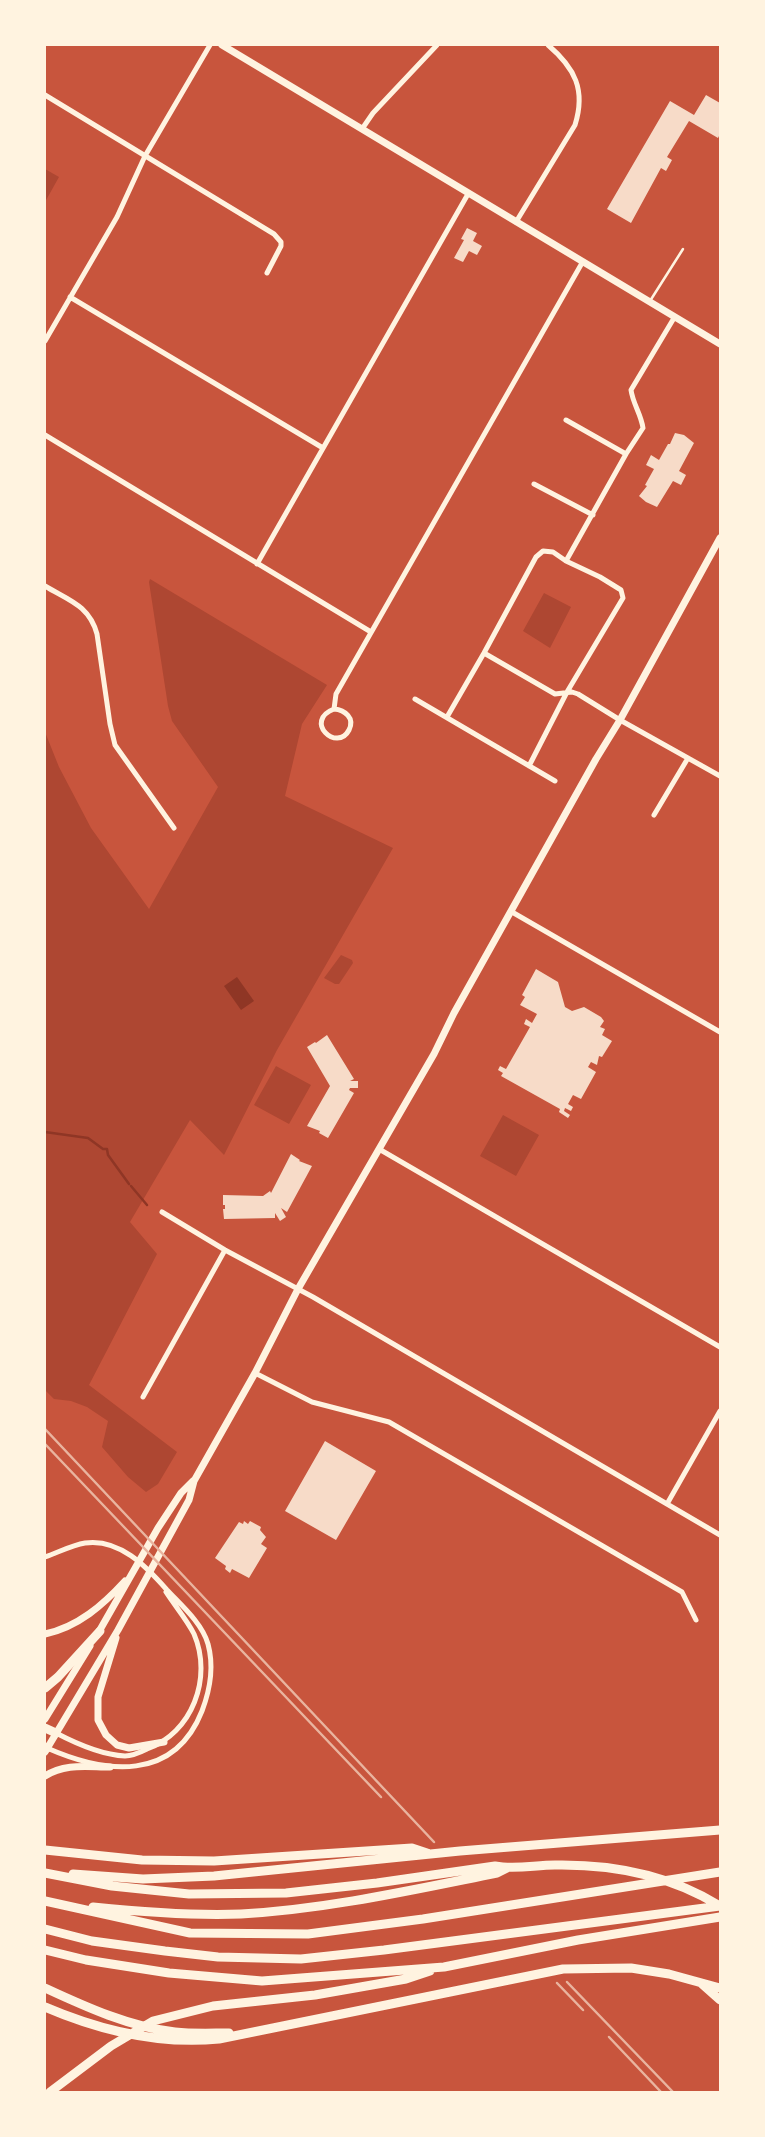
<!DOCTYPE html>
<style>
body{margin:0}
#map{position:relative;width:765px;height:2137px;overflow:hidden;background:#c8553d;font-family:"Asap Condensed",sans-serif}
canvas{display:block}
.frame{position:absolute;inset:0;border:46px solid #fff3e0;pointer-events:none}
</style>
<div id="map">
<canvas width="765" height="2137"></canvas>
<div class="frame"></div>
</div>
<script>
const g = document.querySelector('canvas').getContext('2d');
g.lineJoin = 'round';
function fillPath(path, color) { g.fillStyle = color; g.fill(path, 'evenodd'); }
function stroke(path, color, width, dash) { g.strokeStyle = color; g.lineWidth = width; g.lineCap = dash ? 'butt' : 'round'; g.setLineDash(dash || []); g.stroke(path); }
fillPath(new Path2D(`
 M45 169 59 177 45 202Z
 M150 579 327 685 302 724 285 796 393 848 277 1050 224 1155 190 1120 130 1222 157 1254 89 1385 177 1452 158 1484 146 1492 128 1477 102 1447 108 1421 87 1407 71 1401 54 1399 45 1390V732L59 767 91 828 149 909 218 787 172 721 168 706 149 582Z
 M544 593 571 607 550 648 523 631Z
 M341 955 352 960 353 963 339 984H335L324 978Z
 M276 1066 311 1085 289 1124 254 1105Z
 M503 1115 539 1135 516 1176 480 1156Z`), '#ae4732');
fillPath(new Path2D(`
 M237 977 254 1001 241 1010 224 986Z`), '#8f3625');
stroke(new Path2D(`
 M45 1132 88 1138 103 1149H107L108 1155 129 1184
 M131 1186 147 1205`), '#8f3625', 2.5);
fillPath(new Path2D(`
 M706 95 720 103V134L718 138 689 121 667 157 672 160 666 171 661 168 631 223 607 209 670 101 694 115Z
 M467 228 477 233 473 241 482 246 477 255 469 251 463 262 454 258 464 240 461 239Z
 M675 433 684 435 694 443 679 471 686 475 681 485 673 481 657 507 646 502 639 496 647 486 645 485 654 469 646 465 651 455 659 460 668 444H670Z
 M536 969 558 982 565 1007 572 1011 584 1007 601 1017 604 1021 600 1027 605 1029 602 1035 612 1041 602 1057 599 1056 597 1065 591 1062 588 1067 596 1072 581 1099 573 1095 568 1104 573 1107 571 1111 565 1108 564 1111 570 1115 568 1118 559 1112 560 1109 501 1076 503 1073 498 1070 500 1066 506 1069 530 1027 524 1024 526 1019 532 1023 537 1014 520 1005 525 997 522 995Z
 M327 1035 354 1079 350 1081H358V1088H350L349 1090 354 1093 328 1138 319 1133 320 1131 307 1126 330 1086 307 1047 315 1042 316 1043Z
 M291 1154 300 1160 299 1161 312 1166 287 1212 281 1208 286 1217 280 1221 275 1213V1218L224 1219 223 1209H225V1205H223V1195L263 1196 270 1191 271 1193Z
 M325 1441 376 1471 336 1540 285 1511Z
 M244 1521 248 1524 250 1521 261 1527 260 1530 266 1537 261 1544 267 1548 249 1578 232 1569 230 1573 225 1569 226 1566 215 1558 239 1522 243 1524Z`), '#f7dbc8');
stroke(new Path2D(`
 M650 301 683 249`), '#fff3e0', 2.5);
stroke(new Path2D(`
 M45 95 274 234 281 242V246L267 273
 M362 129 373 113 437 45
 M516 222 575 125C586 90 575 68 548 45
 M70 297 323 448
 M45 341 117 217 145 156 210 45
 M566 420 626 454
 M45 435 371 632
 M534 484 593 515
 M257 564 468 194
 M45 586C68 600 89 605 97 634L110 724 115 745 174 828
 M484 653 555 694 572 692 578 694 620 720 720 776
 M415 699 555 781
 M334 709C303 721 337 753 349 730 355 718 345 710 334 709L336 694 582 263
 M447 717 484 653 536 557 543 551 553 552 566 561 626 454 643 428C641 414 633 404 631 390L674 318
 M529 766 567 692 623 598 621 590 600 577 566 561
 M654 815 688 758
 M512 912 720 1032
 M379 1149 720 1347
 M162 1212 225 1250 313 1297 720 1535
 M255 1373 312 1402 389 1422 682 1592 696 1620
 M143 1397 225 1250
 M667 1504 720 1411
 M45 1557C57 1553 72 1545 85 1543 119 1538 146 1566 167 1590 181 1605 202 1623 208 1644 214 1666 210 1690 202 1711 174 1782 106 1774 47 1748
 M56 1733C77 1744 102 1755 125 1756 132 1756 141 1752 147 1749 192 1733 213 1678 194 1634 187 1620 175 1606 166 1592`), '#fff3e0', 5);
stroke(new Path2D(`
 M222 45 720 344
 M45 1634C78 1627 103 1605 125 1581
 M97 1635 158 1528 181 1493 193 1481
 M116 1638 98 1697V1720L106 1735 117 1745 129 1748 164 1742
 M45 1719 90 1646
 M45 1752 118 1630 189 1500 194 1481 255 1373 298 1289 434 1054 454 1013 596 759 620 720 720 538
 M45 1776C65 1763 87 1767 110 1767`), '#fff3e0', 7);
stroke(new Path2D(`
 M45 1688 58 1677 100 1631
 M45 1728 56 1733
 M45 1747 47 1748
 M45 1850 142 1860 214 1861 412 1848 427 1853
 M45 1873 112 1886 189 1894 286 1893 377 1883 495 1866C515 1870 535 1865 555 1865 614 1864 670 1875 720 1906
 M73 1874 143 1879 214 1876 460 1851 720 1830
 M45 1901 190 1933 308 1934 423 1919 720 1872
 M93 1907C142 1912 191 1916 241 1914 328 1909 412 1890 497 1873L507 1868
 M45 1929 92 1941 165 1951 218 1957 301 1959 384 1950 720 1906
 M45 1950 86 1960 169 1973 262 1981 444 1967 578 1940 720 1917
 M702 1984 720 2000
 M45 1988C86 2007 130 2027 175 2032 193 2034 212 2033 229 2033
 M45 2007C101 2031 158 2045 219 2039L563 1969 631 1968 669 1974 720 1988
 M50 2092 111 2046 153 2021 213 2006 315 1995 406 1979 430 1971`), '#fff3e0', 9);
stroke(new Path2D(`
 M45 1429 434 1842
 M45 1444 381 1797
 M567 1982 673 2092
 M557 1983 583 2010
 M609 2037 661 2092`), '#e9b49f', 2.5);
</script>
